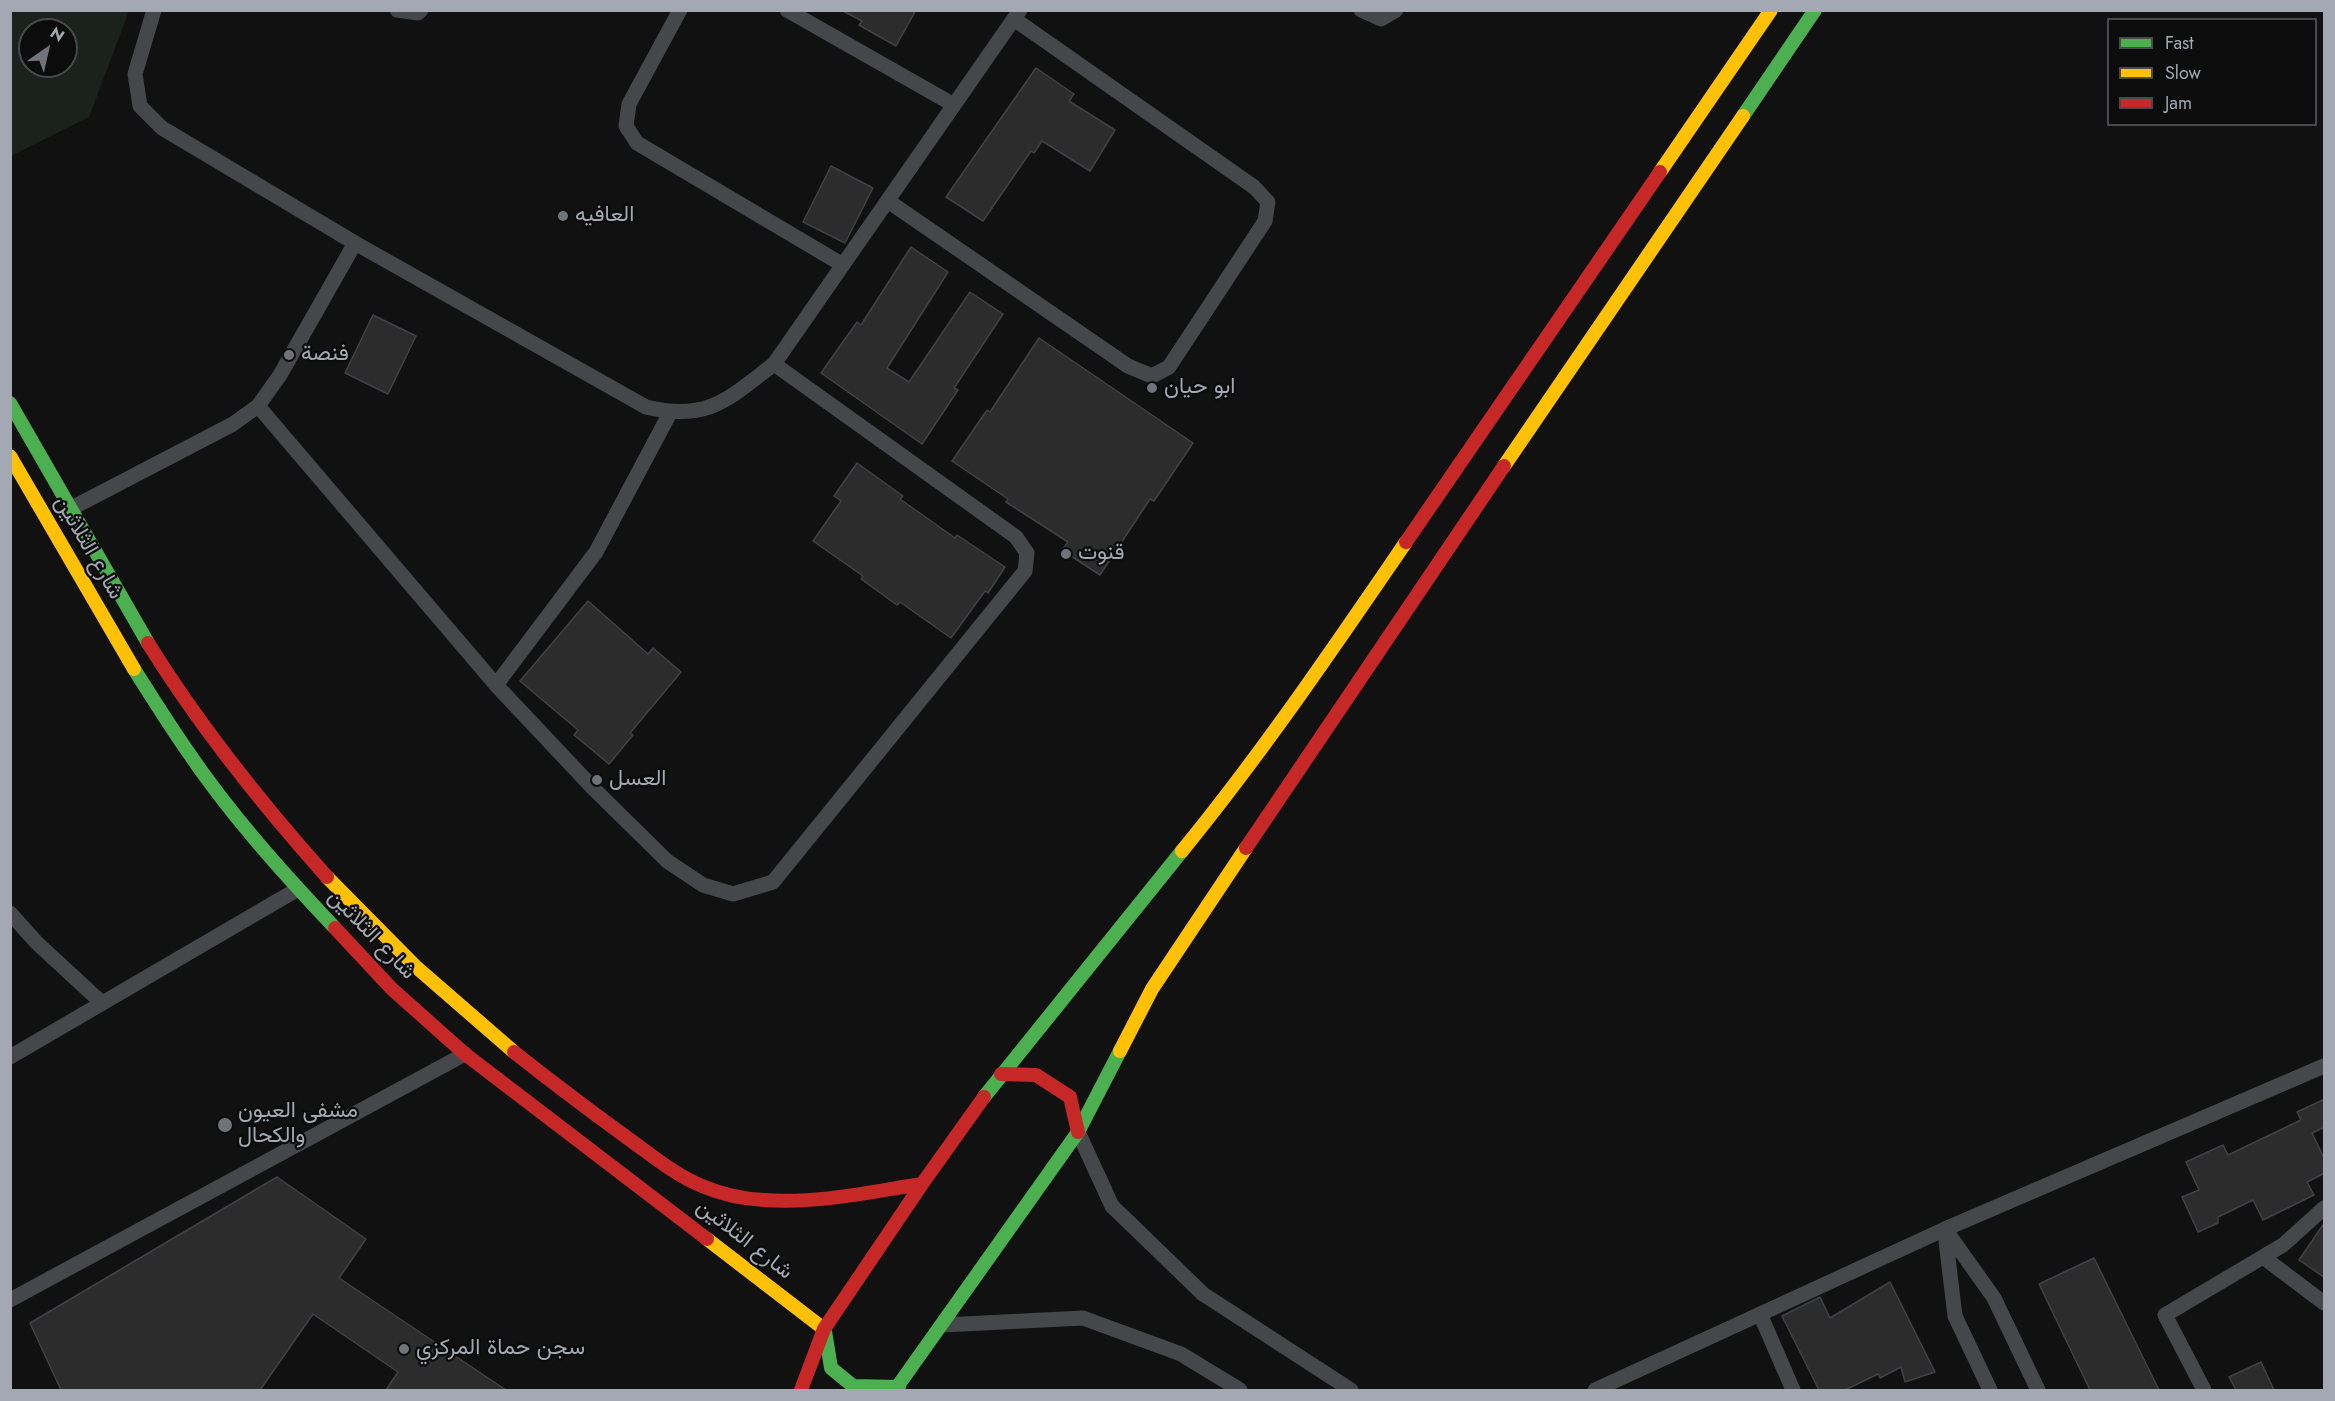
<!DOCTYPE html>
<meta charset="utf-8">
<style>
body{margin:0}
#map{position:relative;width:2335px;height:1401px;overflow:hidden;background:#111112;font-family:Jost,sans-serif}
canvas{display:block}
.frame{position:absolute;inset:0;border:12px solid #a3a8b2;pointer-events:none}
.legend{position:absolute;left:2107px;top:18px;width:210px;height:108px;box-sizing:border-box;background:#0c0c0d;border:2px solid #484a4f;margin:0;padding:8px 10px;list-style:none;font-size:18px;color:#a3a8b2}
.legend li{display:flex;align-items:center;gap:12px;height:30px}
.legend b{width:30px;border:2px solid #484a4f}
.north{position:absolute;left:18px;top:18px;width:60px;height:60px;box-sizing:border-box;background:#0c0c0d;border:2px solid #484a4f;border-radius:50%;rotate:34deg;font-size:16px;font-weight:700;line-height:24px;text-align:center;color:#a3a8b2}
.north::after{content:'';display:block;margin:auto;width:21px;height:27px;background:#70737a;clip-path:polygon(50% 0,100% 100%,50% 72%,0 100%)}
</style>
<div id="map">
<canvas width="2335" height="1401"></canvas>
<div class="frame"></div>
<ul class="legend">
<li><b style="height:8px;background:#4caf50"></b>Fast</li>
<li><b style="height:8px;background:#ffc107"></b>Slow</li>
<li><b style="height:8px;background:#c62828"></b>Jam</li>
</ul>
<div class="north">N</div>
</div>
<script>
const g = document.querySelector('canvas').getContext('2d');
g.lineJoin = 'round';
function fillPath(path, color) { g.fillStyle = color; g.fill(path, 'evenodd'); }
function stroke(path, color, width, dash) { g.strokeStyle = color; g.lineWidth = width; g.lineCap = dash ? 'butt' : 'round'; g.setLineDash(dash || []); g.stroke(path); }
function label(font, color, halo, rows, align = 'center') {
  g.font = font + ' Jost,Vazirmatn,sans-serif'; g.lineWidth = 4.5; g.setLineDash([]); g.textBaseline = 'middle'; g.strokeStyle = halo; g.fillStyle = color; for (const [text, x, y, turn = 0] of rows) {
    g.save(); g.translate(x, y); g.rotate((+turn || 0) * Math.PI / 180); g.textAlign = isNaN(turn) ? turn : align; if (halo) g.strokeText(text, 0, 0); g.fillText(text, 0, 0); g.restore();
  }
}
fillPath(new Path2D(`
 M11 10 129 11 89 117 11 156ZM30 30H66V66H30Z`), '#1b211c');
const building = new Path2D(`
 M841 10H916L896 46 859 25 862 21Z
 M1036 68 1074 94 1069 101 1115 130 1090 171 1042 141 1034 153 1031 151 983 221 946 197Z
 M831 166 873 188 845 243 803 222Z
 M911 247 948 272 887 368 909 382 970 292 1003 314 954 388 958 390 922 444 821 373 857 322 861 325Z
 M373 315 416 336 388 394 345 373Z
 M1039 338 1193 443 1154 501 1150 499 1100 575 1062 550 1068 542 1006 502 1008 499 952 461 987 410 990 412Z
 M857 463 903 496 900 499 955 538 957 535 1005 567 988 593 985 591 951 638 900 602 897 605 861 579 863 576 813 541 841 501 834 496Z
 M588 601 648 654 653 648 681 672 630 733 633 735 609 764 574 735 578 730 520 681Z
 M2325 1099V1127L2312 1133 2325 1160V1173L2307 1182 2314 1195 2263 1220 2253 1200 2218 1217V1223L2198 1232 2182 1197 2199 1190 2186 1162 2223 1145 2228 1155 2301 1120 2297 1112Z
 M277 1177 366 1239 339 1278 506 1390H386L398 1372 313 1314 260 1390H61L30 1323Z
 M2325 1222V1278L2299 1260Z
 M2094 1258 2159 1390H2090L2039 1284Z
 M1890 1282 1935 1372 1905 1382 1901 1367 1880 1378 1878 1374 1845 1390H1819L1782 1316 1820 1297 1830 1318Z
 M2261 1362 2274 1390H2236L2229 1377Z`);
fillPath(building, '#2c2c2d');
stroke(building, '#414245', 1.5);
stroke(new Path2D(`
 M154 10 135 74 140 106 162 128 355 243 646 407C708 422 728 399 774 364L1020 10
 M397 10 418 13 421 10
 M680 10 629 104 626 126 637 143 843 265
 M787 10 954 105
 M1361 10 1381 19 1396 10
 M888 201 1128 366 1152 376 1169 367 1265 221 1268 202 1254 187 1014 19
 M258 406 496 685 593 788 667 861 703 885 733 894 773 882 1025 571 1027 553 1016 537 774 364
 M70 509 233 424 258 406 280 375 355 243
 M496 685 596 552 670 413
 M10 913 37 943 102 1003
 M10 1057 298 889
 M1078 1132 1112 1206 1203 1294 1351 1390
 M1945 1229 1994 1298 2038 1390
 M1945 1232 1955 1316 1990 1390
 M2263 1257 2324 1303
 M10 1300 465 1054
 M1760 1314 1793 1390
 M943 1325 1083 1318 1181 1354 1240 1390
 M1595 1390 1945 1229 2324 1066
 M2204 1390 2165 1315 2283 1245 2324 1208`), '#46474a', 15);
stroke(new Path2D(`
 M1743 116 1815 10
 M10 403 148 643
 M134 669C151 696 168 723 186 749 229 813 282 872 335 928
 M984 1097 1182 851
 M825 1331 831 1368 853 1386 899 1387
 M895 1390 1078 1132 1120 1051`), '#4caf50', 14);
stroke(new Path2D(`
 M1660 172 1771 10
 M10 456 134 669
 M1504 466 1743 116
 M1182 851C1263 752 1334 647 1406 542
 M327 877 415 966 514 1052
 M1120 1051 1152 989 1246 848
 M707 1239 824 1329`), '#ffc107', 14);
stroke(new Path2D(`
 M1406 542 1660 172
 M148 643C200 727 261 803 327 877
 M1246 848 1504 466
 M335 928 392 989 465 1054 707 1239
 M514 1052C553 1083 593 1113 633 1142 655 1158 677 1176 702 1186 721 1194 743 1199 764 1200 817 1204 870 1192 922 1184
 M1001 1074 1036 1075 1070 1097 1078 1132
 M801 1390 824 1329 922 1184 984 1097`), '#c62828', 14);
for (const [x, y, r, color] of [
 [563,216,6,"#70737a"],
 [289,355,6,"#70737a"],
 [1152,388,6,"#70737a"],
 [1066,554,6,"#70737a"],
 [597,780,6,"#70737a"],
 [225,1125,8,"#70737a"],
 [404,1349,6,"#70737a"]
]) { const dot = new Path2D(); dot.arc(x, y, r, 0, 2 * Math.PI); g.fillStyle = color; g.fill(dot); stroke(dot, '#0c0c0d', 2); }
label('22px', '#a3a8b2', '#0c0c0d', [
 ["العافيه",575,216],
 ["فنصة",301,355],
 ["ابو حيان",1164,388],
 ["قنوت",1078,554],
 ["العسل",609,780],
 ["مشفى العيون",238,1112],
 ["والكحال",238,1137],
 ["سجن حماة المركزي",416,1349]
], 'left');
label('22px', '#a3a8b2', '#0c0c0d', [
 ["شارع الثلاثين",88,548,60],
 ["شارع الثلاثين",371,935,46],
 ["شارع الثلاثين",744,1240,38]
]);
</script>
